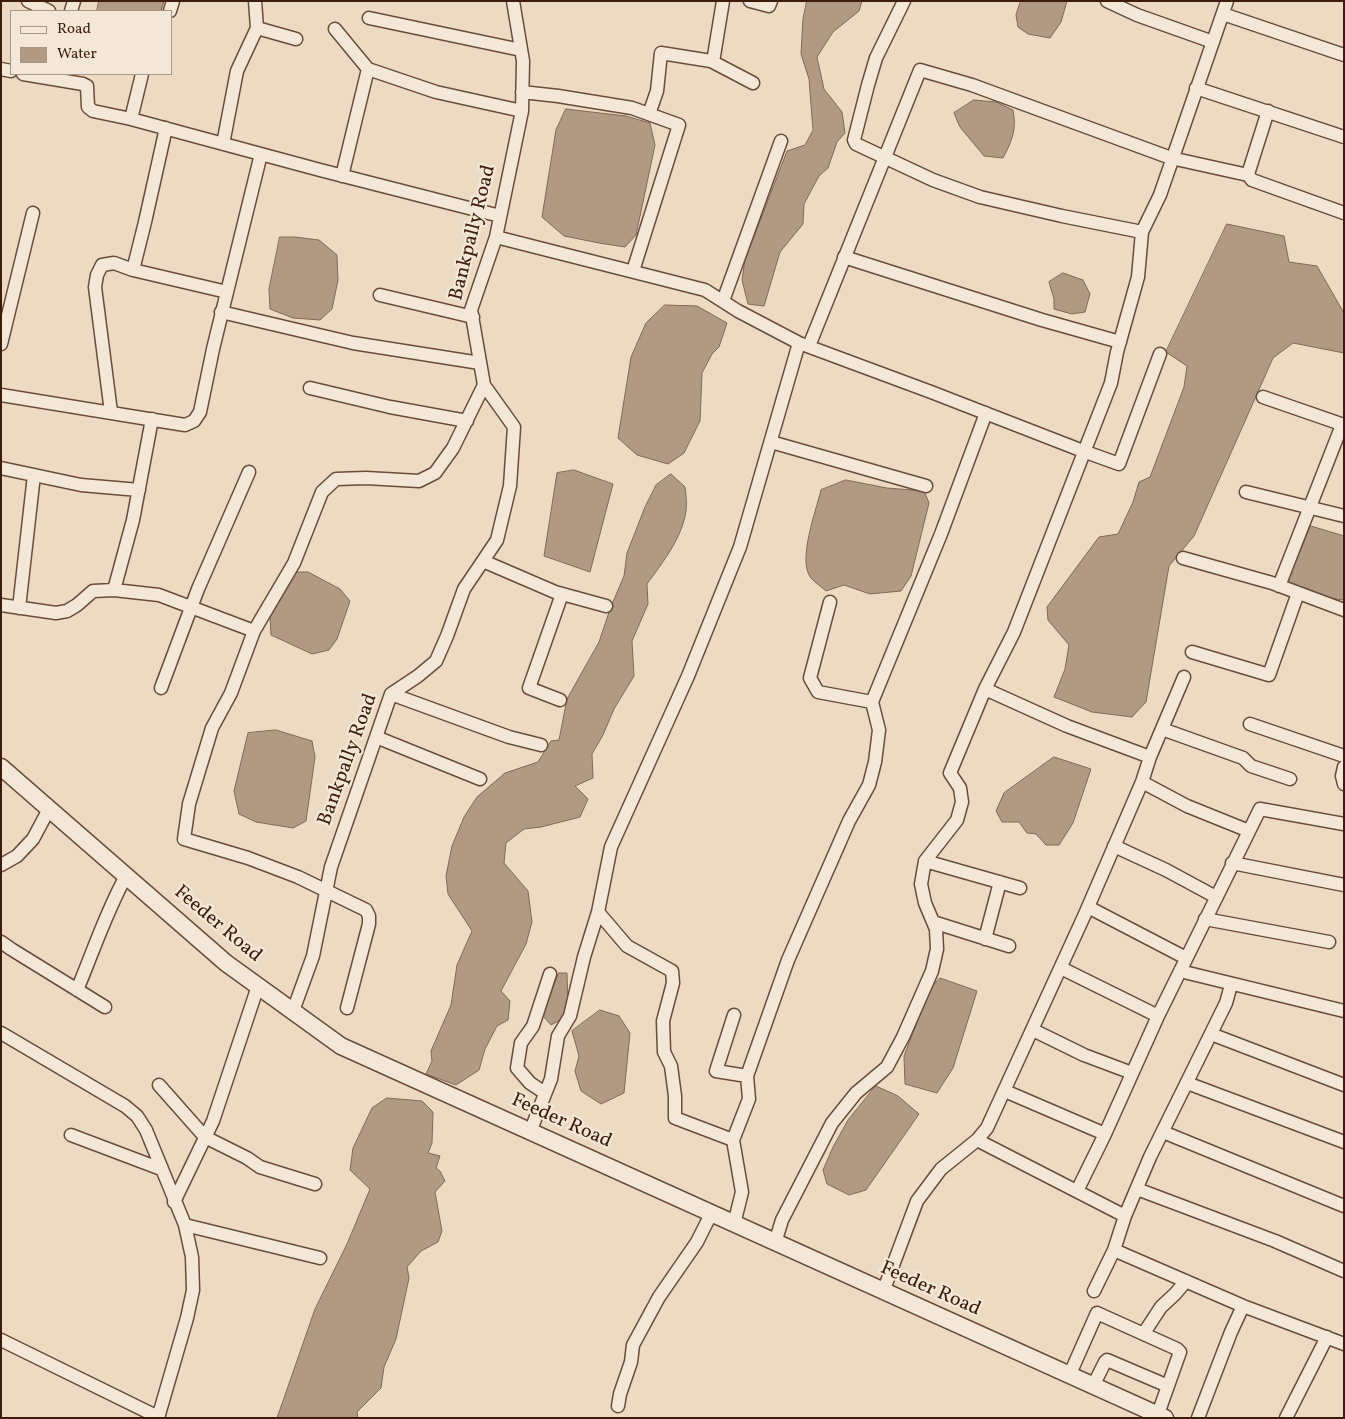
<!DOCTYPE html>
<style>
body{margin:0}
#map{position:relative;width:1345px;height:1419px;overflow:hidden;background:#ecdbc2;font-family:Vollkorn,serif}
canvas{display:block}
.frame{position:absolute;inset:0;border:2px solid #3e1c0b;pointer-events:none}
.legend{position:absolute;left:10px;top:10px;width:162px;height:65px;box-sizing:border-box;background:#f3e8d7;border:1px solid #ab9685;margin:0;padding:6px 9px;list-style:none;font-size:15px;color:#3e1c0b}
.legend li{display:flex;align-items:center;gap:10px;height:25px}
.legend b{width:25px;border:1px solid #ab9685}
</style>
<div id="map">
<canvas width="1345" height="1419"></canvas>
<div class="frame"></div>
<ul class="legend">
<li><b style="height:6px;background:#f3e8d7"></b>Road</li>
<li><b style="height:14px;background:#b19a84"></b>Water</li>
</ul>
</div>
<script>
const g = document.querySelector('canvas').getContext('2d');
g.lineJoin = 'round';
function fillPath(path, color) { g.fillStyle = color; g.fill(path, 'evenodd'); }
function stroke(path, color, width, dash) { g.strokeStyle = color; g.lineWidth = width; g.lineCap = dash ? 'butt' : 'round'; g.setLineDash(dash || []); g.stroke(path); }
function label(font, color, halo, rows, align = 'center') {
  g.font = font + ' Vollkorn,serif'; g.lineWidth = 4.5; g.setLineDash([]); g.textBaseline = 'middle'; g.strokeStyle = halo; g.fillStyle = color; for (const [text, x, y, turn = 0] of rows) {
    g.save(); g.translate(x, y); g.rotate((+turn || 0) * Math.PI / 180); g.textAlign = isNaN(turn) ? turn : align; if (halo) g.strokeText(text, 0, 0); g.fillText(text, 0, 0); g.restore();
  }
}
const water = new Path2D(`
 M99 1H164L161 11H97Z
 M807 1H862L859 11 833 32 817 57 824 89 842 112 845 133 837 142 828 168 819 176 804 204 803 224 780 252 764 306 748 304 742 280 745 260 787 151 805 145 813 130 809 79 801 54 803 19Z
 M1021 1H1067L1061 22 1050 38 1028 34 1018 27 1016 15Z
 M974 100 996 102 1013 110C1017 129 1012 141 1003 158L984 156 960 127 954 113Z
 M566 109 626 116 650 123 655 145 636 235 625 247 599 243 564 236 542 217 556 130Z
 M1227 224 1284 236 1289 262 1317 266 1344 313V353L1293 343 1273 358 1194 536 1169 566 1146 702 1132 717 1092 712 1054 697 1065 669 1069 645 1048 620 1047 607 1099 537 1118 534 1133 502 1139 482 1150 477 1184 387 1187 366 1166 352Z
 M280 237H295L319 240 337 255 338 280 332 309 320 320 293 318 270 309 269 289Z
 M1063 273 1083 280 1090 294 1085 312 1072 314 1054 309V299L1049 282Z
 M665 305 697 306 727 323 719 347 712 354 702 373 700 421 684 453 668 464 637 455 618 438 631 357 646 323Z
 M574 470 613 484 590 572 544 556 557 473Z
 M671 474 685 487C686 494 687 503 686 511 682 538 663 562 647 584L648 604 632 641 634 676 614 709 603 735 592 754 593 778 575 786 588 799 580 817 541 827 524 829 506 843 504 863 528 891 532 922 526 944 501 991 510 1001 508 1020 497 1026 485 1049 479 1070 456 1085 426 1074 432 1061 431 1051 451 1005 457 965 472 931 448 894 446 876 452 846 464 817 477 797 505 773 538 762 551 741 559 740 567 699 599 642 610 609 624 576 627 553 645 507 656 485Z
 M846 480 887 488 924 491 929 503 911 576 901 591 870 594 844 585 826 591C822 587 815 583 811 578 797 561 816 511 821 490Z
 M1311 526 1344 536V600C1324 598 1304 594 1288 581Z
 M295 572H308L340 589 350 601 337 639 329 650 312 654 271 635 270 617Z
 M276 730 312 741 315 757 306 821 293 828 256 822 239 814 234 791 248 733Z
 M1054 757 1091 769 1073 823 1059 845H1046L1036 834 1027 833 1019 822H1002L996 811 1004 793Z
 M559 973H567L568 1005 562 1019 551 1025 543 1016Z
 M940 978 977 991 953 1068 937 1093 905 1084 904 1056 930 989Z
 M600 1010 619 1016 630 1033 624 1093 601 1104 581 1091 575 1071 579 1056 572 1031Z
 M876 1086 898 1096 919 1114 866 1190 849 1195 827 1184 823 1170 833 1147 848 1120Z
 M387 1098 422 1101 433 1112 432 1143 428 1153 440 1156 436 1168 440 1171 445 1181 435 1192 442 1231 438 1242 421 1251 407 1267 409 1278 396 1339 384 1367 381 1388 357 1412 358 1418H277L315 1309 347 1244 370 1189 350 1170 353 1148 372 1108Z`);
fillPath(water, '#b19a84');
stroke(water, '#836854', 1);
const minor = new Path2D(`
 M28 1 49 11
 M255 1 257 28 296 39
 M750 1 769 6 771 1
 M904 1 876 58 868 85 854 140 856 144 933 180 980 197 1062 216 1142 232
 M1107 1 1137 15 1213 42
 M71 11 74 1
 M170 11 173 1
 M1223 14 1344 55
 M369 18 521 50
 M335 29 368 69 342 176
 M713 62 723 1
 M1 69 11 71
 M368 69 436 92 522 111
 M23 74 83 84 87 86 88 107 93 111 131 119
 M142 74 131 119 320 170 500 216
 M1196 88 1344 137
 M522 92 558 96 632 108 679 125 633 271
 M1268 111 1249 171 1248 175 1252 180 1344 213
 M649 114 657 91 661 53 711 61 753 83
 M223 144 237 71 257 28
 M496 237 705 290 738 311 799 343 931 392 1083 451 1119 464 1160 354
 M844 257 1042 320 1120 342
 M133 270 145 222 166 128
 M380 295 473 317
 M723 301 781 141
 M221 312 353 343 480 363
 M1 344 33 213
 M809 346 920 70 972 85 1171 158 1248 175
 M310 388 390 407 467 421
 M1 395 185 425 194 421 200 412 213 349 227 292
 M1263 397 1344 425
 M111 412 95 287 97 275 102 265 114 263 133 270 227 292 261 154
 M771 442 926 486
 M1 468 81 485 139 490
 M1246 492 1344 516
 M1183 558 1272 583 1344 610
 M483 561 555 592 606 606
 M1279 586 1342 425
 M114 590 133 520 152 419
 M830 602 810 678 818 692 872 702 941 534 986 413
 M1 605 56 613 67 611 77 605 93 591 114 590 159 595 254 631
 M19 608 34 475
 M1192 652 1269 675 1298 593
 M161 688 198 589 249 472
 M985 689 1067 726 1150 757 1184 677
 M391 694 509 737 541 745
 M560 700 529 688 562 594
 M1250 724 1344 756
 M1162 729 1243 758 1251 766 1290 779
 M376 737 480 779
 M1344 767 1342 776 1344 784
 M1142 782 1187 806 1249 831
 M1114 846 1166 870 1216 897
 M925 861 1020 888
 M1232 863 1344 885
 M1 865 17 856 33 839 49 809
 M1088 907 1186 958
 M598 912 627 946 672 971 673 983 663 1021 664 1052 671 1066 675 1096V1118L733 1140
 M1205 919 1329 942
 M933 922 1009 946
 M985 939 1000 882
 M1 942 11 949 105 1007
 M1061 968 1158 1016
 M1180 971 1344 1011
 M77 990C93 952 106 912 126 876
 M347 1008 369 924V916L366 910 298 877 248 858 184 839 189 804 212 728 231 693 254 631 294 563 322 492 336 479 366 478 419 481 435 473 453 448 484 385
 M293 1011 313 956 331 867 391 694 418 676 436 661 447 636 464 589 497 540 510 486 514 427 484 385 471 310 496 237 522 111 523 61 513 1
 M734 1015 716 1071 747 1076
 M1033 1030 1084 1055 1132 1073
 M1 1033 125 1106 137 1116 146 1130 185 1225 192 1257 193 1290 187 1318 158 1418
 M1211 1034 1344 1085
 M1187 1083 1344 1142
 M159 1085 205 1137 247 1158 260 1167 315 1184
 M1005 1091 1105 1134
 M545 1093 530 1083 517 1068 521 1043 533 1026 550 974
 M530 1132 551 1079 558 1036 570 1016 584 957 598 912 611 847 688 676 740 547 799 343
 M1163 1132 1344 1206
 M71 1135 161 1169
 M977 1140 1125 1216 1114 1250 1094 1291
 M1137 1189 1275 1241 1344 1271
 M1077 1191 1105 1134 1158 1016 1260 809 1344 824
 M174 1202 213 1121 258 986
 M1125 1216 1150 1157 1226 1003 1231 985
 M734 1224 742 1192 733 1140 749 1099 747 1076 788 960 849 821 869 785 875 762 879 730 872 702
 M185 1225 320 1258
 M775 1243 782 1220 832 1123 856 1093 887 1067 903 1037 932 971 937 949 936 929 925 903 921 884 925 861 957 820 962 802 960 788 950 773 985 689 1014 632 1111 383 1117 352 1138 277 1142 232 1160 195 1227 1
 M1114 1250 1243 1306 1344 1344
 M883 1292 917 1201 941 1169 977 1140 987 1128 1085 914 1142 782 1150 757
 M1144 1333 1161 1307 1175 1294 1186 1281
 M1 1340 158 1417
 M1069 1376 1097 1313 1177 1349 1180 1352 1158 1414
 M1093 1386 1105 1362 1107 1360 1168 1386
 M618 1406 620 1394 631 1362 633 1345 659 1297 697 1242 711 1214
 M1198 1418 1231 1332 1243 1306
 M1286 1418 1327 1337`);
const tertiary = new Path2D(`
 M1 767 226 963 341 1046 1165 1418`);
stroke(minor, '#6a4c39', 15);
stroke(tertiary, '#6a4c39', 19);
stroke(minor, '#f3e8d7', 12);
stroke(tertiary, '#f3e8d7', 16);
label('20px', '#3e1c0b', '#f3e8d7', [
 ["Bankpally Road",474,233,-76],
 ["Bankpally Road",349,760,-70],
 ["Feeder Road",217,925,40],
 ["Feeder Road",561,1122,24],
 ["Feeder Road",930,1290,24]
]);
</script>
